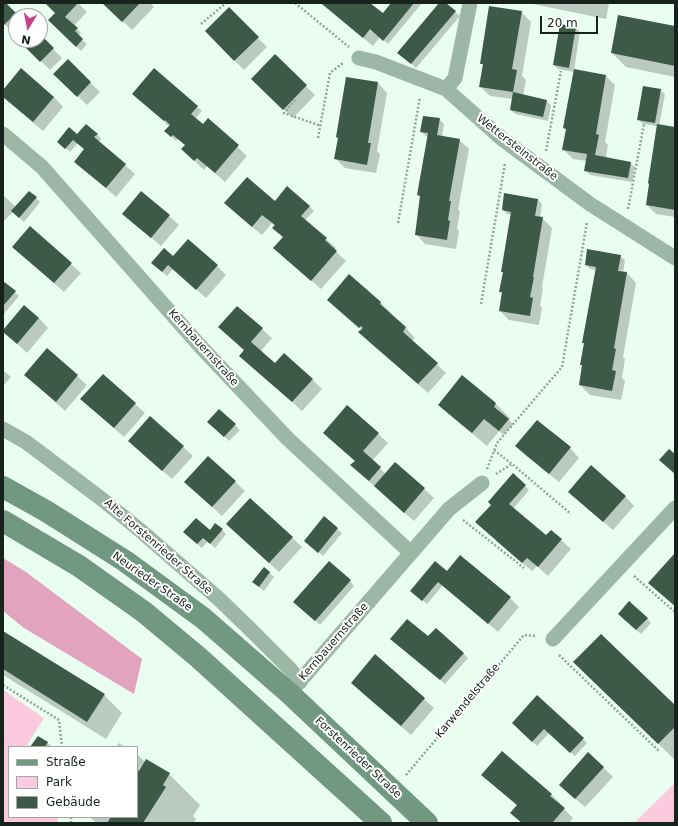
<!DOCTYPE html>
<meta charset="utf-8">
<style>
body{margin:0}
#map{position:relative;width:678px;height:826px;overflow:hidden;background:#e9fdf1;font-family:"DejaVu Sans",sans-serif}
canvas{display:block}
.frame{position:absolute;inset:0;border:4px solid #16221b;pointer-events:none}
.legend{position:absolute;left:8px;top:746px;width:130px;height:72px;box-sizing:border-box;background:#fff;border:1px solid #a2a7a4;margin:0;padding:5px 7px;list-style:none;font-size:12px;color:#16221b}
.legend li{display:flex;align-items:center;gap:8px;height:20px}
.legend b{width:20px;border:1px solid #a2a7a4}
.north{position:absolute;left:8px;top:8px;width:40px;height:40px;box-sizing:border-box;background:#fff;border:1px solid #a2a7a4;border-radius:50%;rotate:190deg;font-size:11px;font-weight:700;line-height:16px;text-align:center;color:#16221b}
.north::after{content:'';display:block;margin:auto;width:14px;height:18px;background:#c64389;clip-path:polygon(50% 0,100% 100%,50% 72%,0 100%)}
.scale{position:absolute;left:540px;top:16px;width:58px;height:18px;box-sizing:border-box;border:2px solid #16221b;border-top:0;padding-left:5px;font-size:12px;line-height:14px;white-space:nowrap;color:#16221b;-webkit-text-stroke:3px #fff;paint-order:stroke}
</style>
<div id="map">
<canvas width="678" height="826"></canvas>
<div class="frame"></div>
<ul class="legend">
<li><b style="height:5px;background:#719881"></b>Straße</li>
<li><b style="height:11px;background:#fccadf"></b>Park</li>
<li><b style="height:11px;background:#3d5a49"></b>Gebäude</li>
</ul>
<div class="north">N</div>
<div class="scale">20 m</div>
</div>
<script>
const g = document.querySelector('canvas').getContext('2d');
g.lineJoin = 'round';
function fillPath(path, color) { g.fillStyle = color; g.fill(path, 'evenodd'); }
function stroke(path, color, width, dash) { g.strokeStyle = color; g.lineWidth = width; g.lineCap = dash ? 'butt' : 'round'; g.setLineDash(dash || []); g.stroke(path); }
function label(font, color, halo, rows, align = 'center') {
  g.font = font + ' "DejaVu Sans",sans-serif'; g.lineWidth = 4; g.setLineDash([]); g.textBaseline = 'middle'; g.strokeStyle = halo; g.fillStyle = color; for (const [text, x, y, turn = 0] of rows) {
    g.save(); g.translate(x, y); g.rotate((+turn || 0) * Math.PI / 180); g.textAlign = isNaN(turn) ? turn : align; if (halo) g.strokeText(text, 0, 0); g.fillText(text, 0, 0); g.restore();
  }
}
fillPath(new Path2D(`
 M3 690 44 718 26 747H9V817H58V823H3Z
 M675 783V823H634Z`), '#fccadf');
fillPath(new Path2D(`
 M3 558 26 572 142 659 134 694 24 628 3 611Z`), '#e1a3be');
fillPath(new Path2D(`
 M5 3 18 16H16V22L10 29 3 23V5Z
 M46 3H78L87 12 74 26 81 33 78 36 87 44 81 51 49 20 56 13Z
 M104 3H150L154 7 132 30Z
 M320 3H369L383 15 393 3H422L388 44 380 37 373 46Z
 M440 3H444L460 16 416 68 402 55Z
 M528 3H609L606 19Z
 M229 9 267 47 244 70 206 31Z
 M521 12 531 22 522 76 526 80 523 96 546 101 551 105 548 121 515 114 511 110 513 99 490 96 480 86 484 66 481 63Z
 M675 27V77L626 67 612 53Z
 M576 28 580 32 574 70 606 76 615 85 605 142 608 145 606 158 630 163 635 167 632 182 590 175 585 170 587 161 573 159 563 149 567 130 564 128 574 72 558 69 554 65Z
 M40 36 62 58 50 70 20 40H40Z
 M275 56 315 95 293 118 253 79Z
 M68 61 100 92 87 105 55 74Z
 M378 83 387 93 377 151 380 154 376 173 345 168 336 159Z
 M660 90 665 94 659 126 675 128V217L656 214 647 205 658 126 643 124 638 119Z
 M3 91 54 97 63 107 43 131 10 103 3 96Z
 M133 94 197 107 202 111 195 119 203 125 208 120 247 156 225 182 207 166 204 170 192 158 186 145 178 139 176 141 170 135V127Z
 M439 119 444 124 442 137 459 140 469 149 458 210 460 211 457 229 459 231 456 249 425 244 416 234 420 197 418 195 428 137 426 136 421 132Z
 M97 134 101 139 99 142 135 174 116 197 75 162 86 150 78 143 70 152 63 146 78 136Z
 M3 195 16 207 36 198 40 202 24 222 13 212 3 222Z
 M538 200 542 204 540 218H542L552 228 542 287 543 288 540 306 542 308 539 325 509 320 500 311 503 294 500 292 504 273 502 271 512 215 507 214 503 210Z
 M275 202 309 206 314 211 305 220 336 248 334 250 346 261 321 289 284 257V238L278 233 275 226 272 223 262 235 235 212Z
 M123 214 169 216 179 225 161 246Z
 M30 228 81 273 64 292 14 247Z
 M620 256 625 260 623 273H627L636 283 623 357 625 359 622 378 625 381 621 400 590 395 580 385 585 344 583 343 596 270 590 269 586 265Z
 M173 257 217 266 226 275 206 298 173 269 167 276 157 267Z
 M349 276 381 303 390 312 389 313 406 328 415 338 412 341 446 373 428 393 369 342 360 332 362 330 338 309Z
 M3 282 19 296 3 315Z
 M237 307 272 338 260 352 275 365 312 379 322 389 302 411 269 381 245 350Z
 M39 318 48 328 27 353 13 340Z
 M47 349 87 385 65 411 25 375Z
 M3 370 11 377 3 386Z
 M103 375 145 413 124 437 81 399Z
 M462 376 496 404 510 418 509 420 513 424 504 435 499 431 487 446 453 418 439 404Z
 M348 406 388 443 372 461 386 474 395 463 434 498 414 521 356 470Z
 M219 410 240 430 229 441 213 426Z
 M150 417 193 456 172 479 139 450Z
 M516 446 570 448 579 458 559 482 526 456Z
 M208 457 245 491 222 516 195 491Z
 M525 486 529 490 513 509 546 537 561 540 571 549 548 576 537 566 532 571 496 541 492 505Z
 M625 496 634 506 613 530 579 501Z
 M250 499 302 547 279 572 237 534Z
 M324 518 342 533 323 556 310 545Z
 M222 530 226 534 215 548 208 541 202 548 189 537Z
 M675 555V607L650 583Z
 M264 568 274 577 264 591 253 582Z
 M447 572 510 598 519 607 498 632 443 585 427 604 416 595Z
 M350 581 354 586 320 625 299 607Z
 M623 618H647L651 623 641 634Z
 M3 632 104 695 122 713 106 739 3 675Z
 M428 638 463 653 468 658 445 684 396 643Z
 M376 656 434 708 411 735 361 692Z
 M593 680 675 707V760Z
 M537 697 587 743 575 756 549 733 537 746 517 727Z
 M38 737 48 743 52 747H32Z
 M119 743 125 747H116Z
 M137 754 145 762 169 774 200 805 193 816 196 819 194 823H96L90 817H137Z
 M603 767 613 777 585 807 570 794Z
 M483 775 551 794 561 804 560 805 573 818 569 823H522L512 813 518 806Z`), '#0003');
fillPath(new Path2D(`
 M4 3H6L16 13 4 25 3 24Z
 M45 3H78L65 17 78 28 75 31 83 39 76 47 48 20 55 13Z
 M102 3H140L122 22Z
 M321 3H370L383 13 391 3H414L383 41 370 29 363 38Z
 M439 3H446L456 11 411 64 397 53Z
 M489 6 522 11 512 69 517 70 513 92 479 87 483 64H480Z
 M229 7 259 37 234 61 205 31Z
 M618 15 675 26V66L611 53Z
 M560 24 576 27 569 68 553 65Z
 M40 34 54 48 40 62 18 40H40Z
 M275 54 307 85 283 110 251 79Z
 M68 59 91 82 77 97 53 74Z
 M21 68 54 97 33 122 3 97V90Z
 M154 68 198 106 191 114 203 124 208 118 239 145 215 173 197 158 194 161 181 149 185 145 173 135 171 137 164 131 170 125 165 120 164 121 132 94Z
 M574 69 606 75 596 134 599 135 595 155 631 162 628 178 584 171 587 154 562 150 566 129 563 128Z
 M346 77 378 82 368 143H371L367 165 334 159 338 138 336 137Z
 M643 86 661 89 655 123 637 120Z
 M513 92 547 100 543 117 510 110Z
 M423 116 440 118 437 135 460 139 449 201H451L448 220 450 221 447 240 415 235 420 196 417 195 428 133 420 132Z
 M86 124 98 134 94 137 126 164 106 188 74 162 84 149 73 140 65 149 57 142 69 127 77 134Z
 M657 124 675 127V210L646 205 649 184 648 183Z
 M247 177 275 201 287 186 310 206 301 216 327 238 325 240 337 251 311 281 273 248 283 237 272 228 275 225 262 215 252 227 224 203Z
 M29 191 37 197 19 218 11 211Z
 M141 191 170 215 151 238 122 214Z
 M504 193 538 199 535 216 543 217 533 277H534L530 297 533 298 530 316 499 311 502 292H499L503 272H501L511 212 502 210Z
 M30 226 72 263 54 283 12 247Z
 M188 239 218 265 196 290 168 265 162 272 151 263 164 248 173 256Z
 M587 249 621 255 618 271 627 272 614 348 616 349 612 370 616 371 612 391 579 385 582 365H580L584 343H582L596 267 585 265Z
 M349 274 381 302 380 304 406 327 403 332 438 363 418 384 358 332 363 328 361 326 359 328 327 300Z
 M3 281 16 291 3 306Z
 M24 305 39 318 17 344 3 332V330Z
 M237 306 263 328 251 342 275 363 284 353 313 379 292 402 239 356 244 350 218 327Z
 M47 348 78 375 56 402 24 375Z
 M103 374 136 403 114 428 80 399Z
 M462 375 496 403 494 407 509 419 499 431 484 419 472 433 438 405Z
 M347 405 379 433 363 451 381 467 369 481 350 465 355 461 323 433Z
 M219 409 236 424 224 437 207 422Z
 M150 416 184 446 162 471 128 441Z
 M537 420 571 447 549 474 515 446Z
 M669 449 675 454V474L659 460Z
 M208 456 236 481 212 507 184 482Z
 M395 462 425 488 404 513 374 486Z
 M591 465 626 496 603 522 568 492Z
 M513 473 526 485 509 504 546 535 551 530 562 539 538 567 527 558 522 563 475 522 491 505 488 502Z
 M250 498 293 537 269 563 226 524Z
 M324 516 338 528 318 553 304 541Z
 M196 518 210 530 215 523 223 529 210 544 203 538 197 544 183 532Z
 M675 553V606L648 583Z
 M460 555 511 597 488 624 438 582 422 601 410 591 435 561 447 571Z
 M329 561 351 580 315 621 293 602Z
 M264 567 270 572 259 587 252 582Z
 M629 601 648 618 636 630 618 614Z
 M407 619 428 636 436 628 464 653 440 680 390 639Z
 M3 631 105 694 87 722 3 669Z
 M601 634 675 705V727L658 744 573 662Z
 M375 654 425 698 401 726 351 683Z
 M537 695 584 738 570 753 544 729 532 742 512 723Z
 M38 736 48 742 45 747H30Z
 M502 751 552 794 550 796 565 808 552 823H522L510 813 517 805 481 775Z
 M588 752 604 767 575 799 559 785Z
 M146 759 170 773 163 785 166 787 143 823H107L111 817H137V770L139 771Z`), '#3d5a49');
stroke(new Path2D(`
 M295 3 349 47
 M201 24 226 3
 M295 100 284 113 321 126
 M318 138 330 73 343 63
 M546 151 561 71
 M628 209 644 124
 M398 223 420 97
 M481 304 505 163
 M494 450 512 464
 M487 469 497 443 562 367 587 222
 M496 474 512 464 571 514
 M463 520 524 568
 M634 576 675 612
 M559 655 660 752
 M3 685 59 720 62 747
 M406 775 524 635 536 636
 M71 817V823
 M674 823 675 822`), '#94a59b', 2.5, [2, 2]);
stroke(new Path2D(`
 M359 58 376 62 446 89 502 139 590 204 675 258
 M446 89 455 78 470 3
 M3 134 42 167 200 346 288 439 411 553
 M3 429 26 442 103 500 141 531 219 599 250 629 290 669 300 682
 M553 639 675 508
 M294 688 449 509 482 483`), '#9db7a7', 15);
stroke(new Path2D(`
 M3 487 46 511 125 561 203 618 289 693 427 823
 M3 521 79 566 144 612 198 657 381 823`), '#719881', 22);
label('11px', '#16221b', '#fff', [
 ["Wettersteinstraße",517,148,38],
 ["Kernbauernstraße",203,348,48],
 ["Alte Forstenrieder Straße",158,547,41],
 ["Neurieder Straße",152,582,35],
 ["Kernbauernstraße",334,642,-49],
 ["Karwendelstraße",468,701,-50],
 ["Forstenrieder Straße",358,758,43]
]);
</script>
